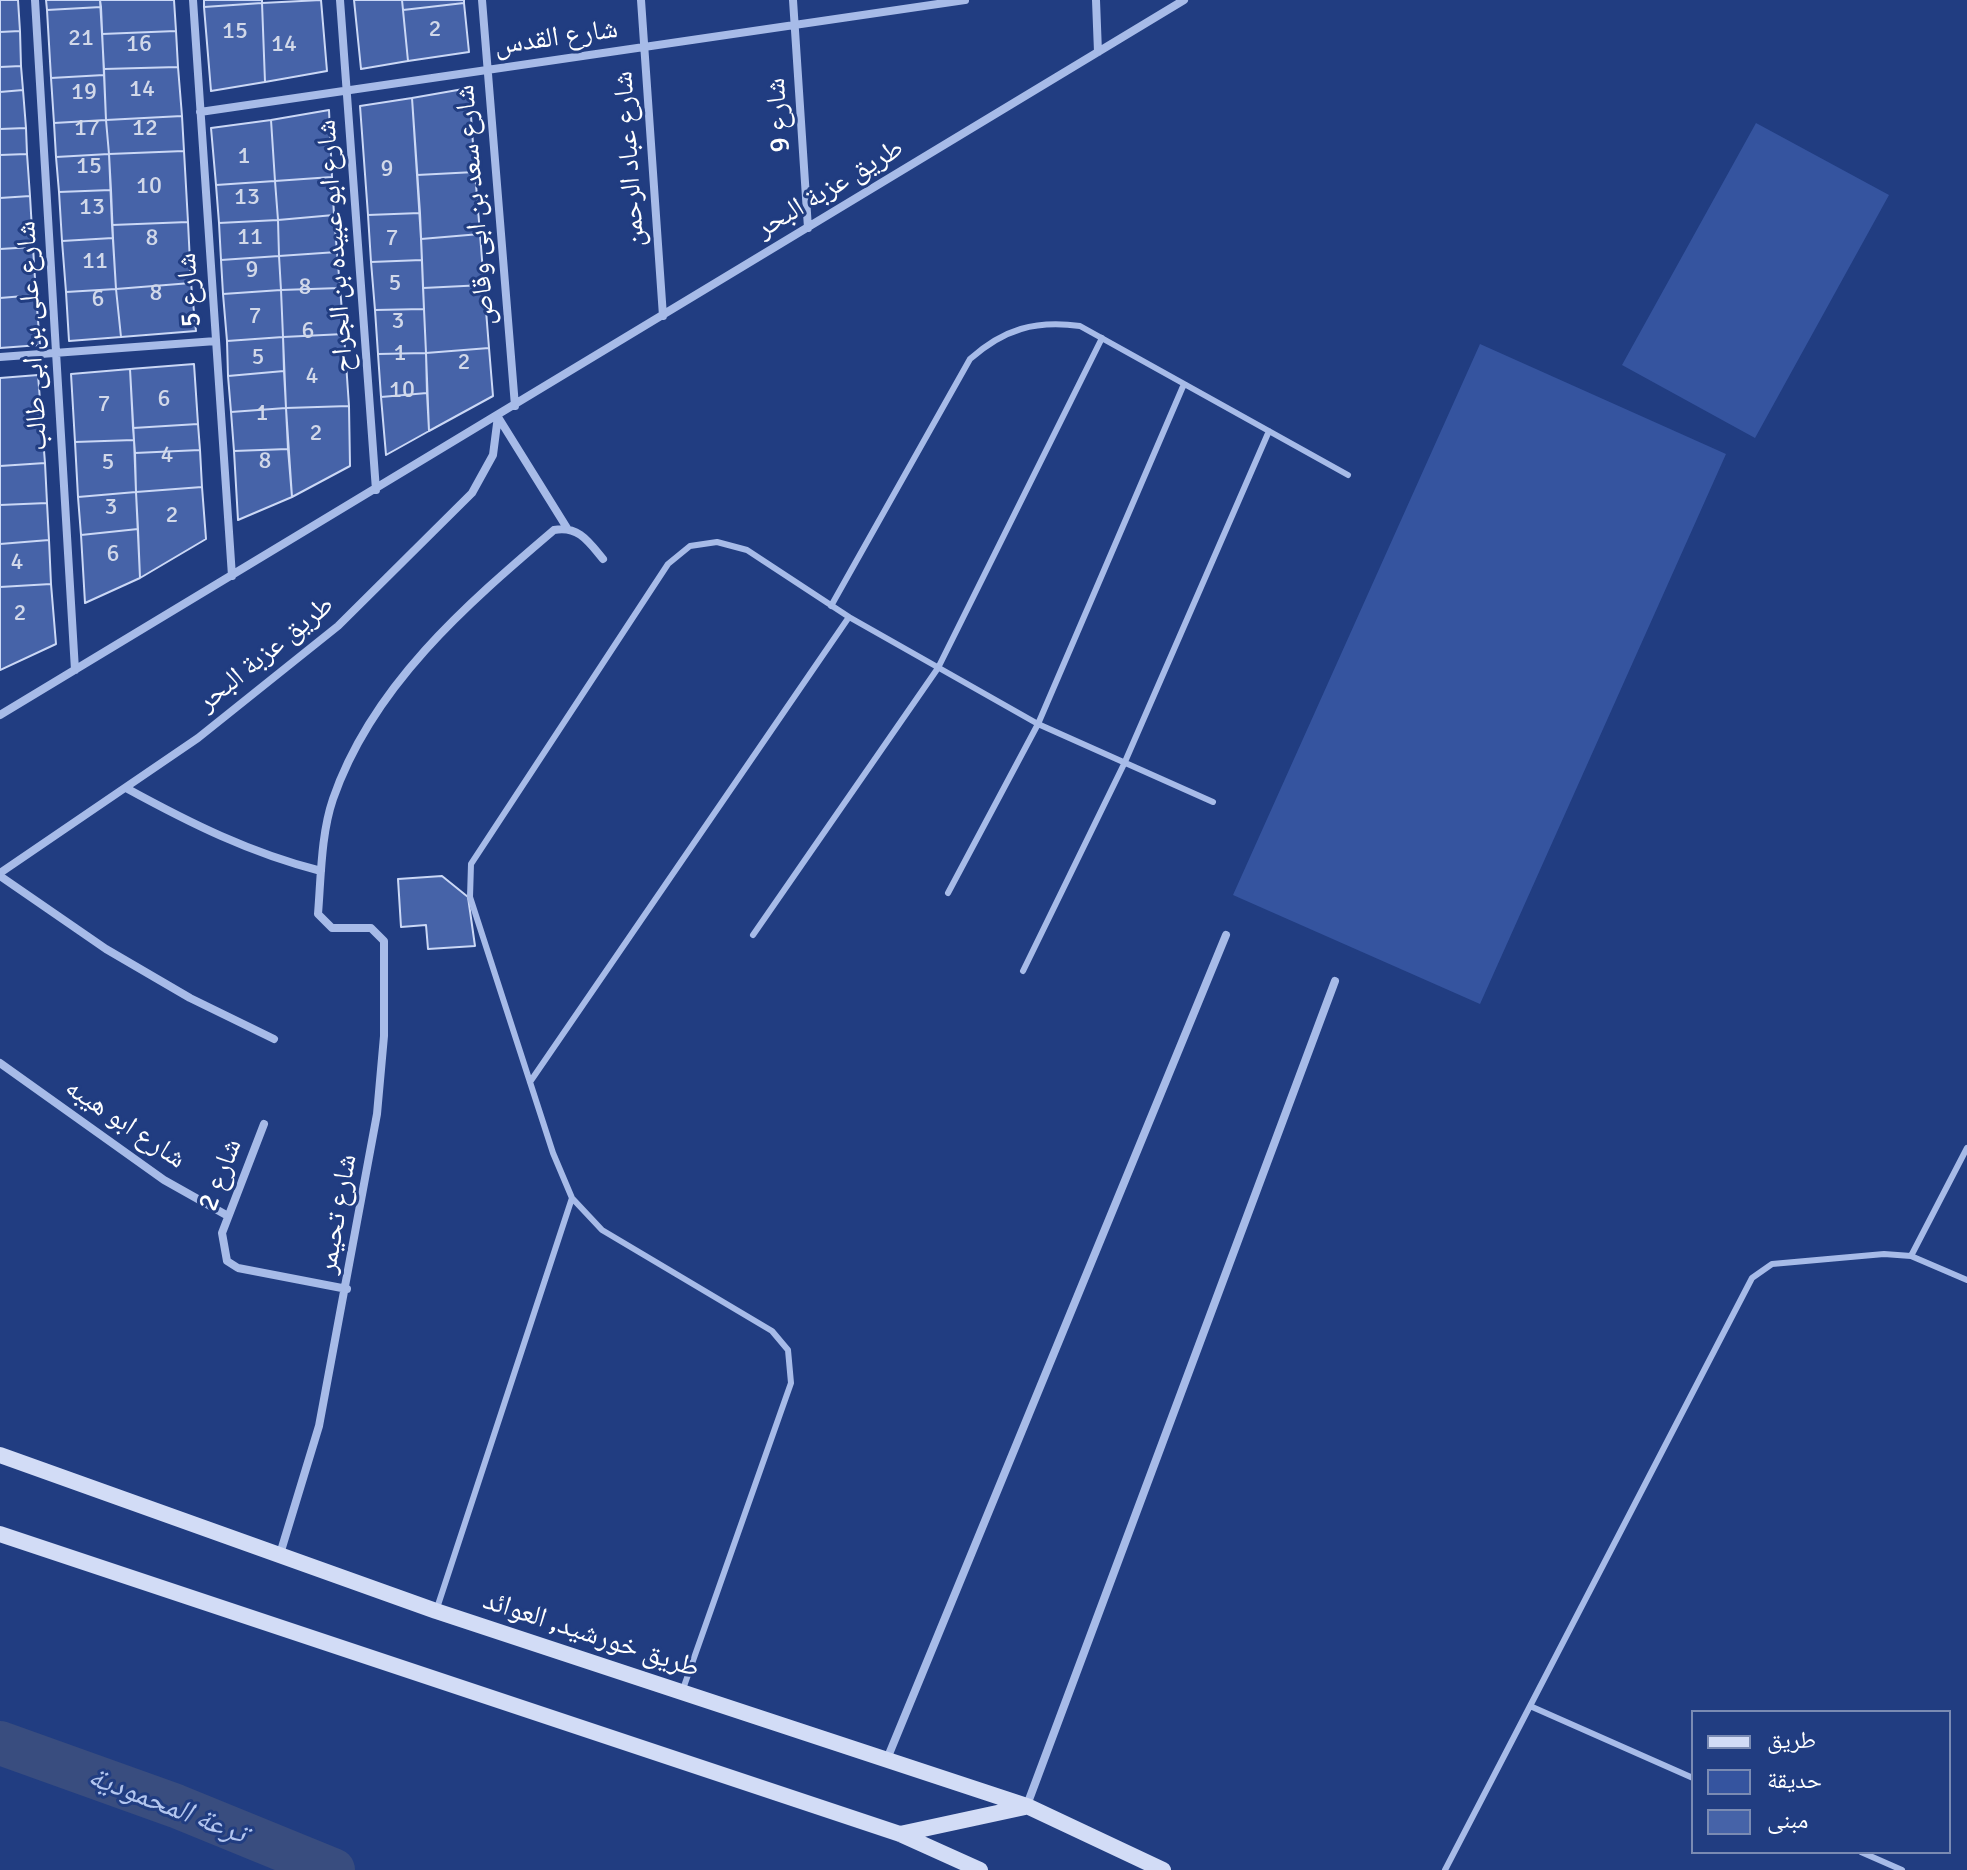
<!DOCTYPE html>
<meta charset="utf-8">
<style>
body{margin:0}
#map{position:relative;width:1967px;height:1870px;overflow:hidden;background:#213d81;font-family:Signika,"Noto Naskh Arabic",sans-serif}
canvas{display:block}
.legend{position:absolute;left:1691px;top:1710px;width:260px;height:144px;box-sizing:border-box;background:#213d81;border:2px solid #7a8bb3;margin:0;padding:10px 14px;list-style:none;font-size:24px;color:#fff}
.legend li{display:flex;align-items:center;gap:16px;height:40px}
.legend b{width:40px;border:2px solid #7a8bb3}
</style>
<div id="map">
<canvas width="1967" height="1870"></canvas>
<ul class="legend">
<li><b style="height:10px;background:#d2dcf6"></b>طريق</li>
<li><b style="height:22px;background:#35549f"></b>حديقة</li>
<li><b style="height:22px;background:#4663a8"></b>مبنى</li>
</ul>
</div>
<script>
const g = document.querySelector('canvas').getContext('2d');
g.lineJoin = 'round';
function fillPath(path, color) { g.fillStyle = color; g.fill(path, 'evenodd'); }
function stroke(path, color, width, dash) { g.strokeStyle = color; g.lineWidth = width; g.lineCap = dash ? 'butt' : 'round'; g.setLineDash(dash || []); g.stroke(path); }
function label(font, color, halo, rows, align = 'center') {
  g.font = font + ' Signika,"Noto Naskh Arabic",sans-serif'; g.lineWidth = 6; g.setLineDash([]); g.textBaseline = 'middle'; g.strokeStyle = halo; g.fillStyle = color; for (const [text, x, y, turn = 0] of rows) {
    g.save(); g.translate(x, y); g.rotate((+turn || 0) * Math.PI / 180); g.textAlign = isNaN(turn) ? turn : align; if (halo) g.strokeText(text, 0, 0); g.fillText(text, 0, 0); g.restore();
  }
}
fillPath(new Path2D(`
 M1756 123 1889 195 1755 438 1622 365Z
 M1480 344 1726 454 1480 1004 1233 895Z`), '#35549f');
stroke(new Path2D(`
 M0 1743 176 1806 333 1870`), '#394d7f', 44);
const building = new Path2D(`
 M0 0H18L20 31 0 32Z
 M46 0H100L101 7 47 10Z
 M100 0H174L176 31 102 34Z
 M204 0H262V3L204 7Z
 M321 0 327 71 265 82 262 3Z
 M354 0H402L408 61 361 69Z
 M402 0H464V3L403 10Z
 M262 3 265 82 211 91 204 7Z
 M464 3 469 52 408 61 403 10Z
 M101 7 104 75 51 78 47 10Z
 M20 31 21 66 0 67V32Z
 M176 31 178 67 104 69 102 34Z
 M21 66 23 90 0 92V67Z
 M178 67 182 116 106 120 104 69Z
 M104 75 106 120 54 123 51 78Z
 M469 88 475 172 417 175 412 98Z
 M23 90 26 128 0 129V92Z
 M412 98 420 213 368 215 360 106Z
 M329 110 332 177 275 181 271 120Z
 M182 116 184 151 109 154 106 120Z
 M106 120 109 154 56 157 54 123Z
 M271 120 275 181 216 185 211 128Z
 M26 128 27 154 0 155V129Z
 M184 151 188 222 112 225 109 154Z
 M27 154 30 196 0 198V155Z
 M109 154 111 190 59 192 56 157Z
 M475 172 480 234 421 239 417 175Z
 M332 177 334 215 278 220 275 181Z
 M275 181 278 220 219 223 216 185Z
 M111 190 113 238 62 241 59 192Z
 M30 196 33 247 0 249V198Z
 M420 213 422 260 371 262 368 215Z
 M334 215 337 252 279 256 278 220Z
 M278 220 279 256 221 260 219 223Z
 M188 222 191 283 116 289 112 225Z
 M480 234 484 285 423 288 421 239Z
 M113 238 116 289 66 292 62 241Z
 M33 247 36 295 0 298V249Z
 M337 252 340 288 281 290 279 256Z
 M279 256 281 290 223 294 221 260Z
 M422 260 424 309 375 310 371 262Z
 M191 283 196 331 121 337 116 289Z
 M484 285 489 348 426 353 423 288Z
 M340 288 344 334 283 337 281 290Z
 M116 289 121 337 69 341 66 292Z
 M281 290 283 337 227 341 223 294Z
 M36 295 40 345 0 348V298Z
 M424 309 426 353 378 354 375 310Z
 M344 334 349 406 286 408 283 337Z
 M283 337 284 371 228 376 227 341Z
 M489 348 493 396 429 431 426 353Z
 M426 353 427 393 381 397 378 354Z
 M194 364 198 424 133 428 130 369Z
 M130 369 134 440 75 442 71 374Z
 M284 371 286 408 231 412 228 376Z
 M38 375 45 463 0 466V378Z
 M427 393 429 431 386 455 381 397Z
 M349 406 350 466 292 497 286 408Z
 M286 408 288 449 234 451 231 412Z
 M198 424 200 450 135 453 133 428Z
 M134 440 136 492 78 497 75 442Z
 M288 449 292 497 238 520 234 451Z
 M200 450 202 487 136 492 135 453Z
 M45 463 47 503 0 505V466Z
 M202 487 206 539 140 578 136 492Z
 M136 492 138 529 81 535 78 497Z
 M47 503 49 540 0 544V505Z
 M138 529 140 578 85 603 81 535Z
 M49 540 51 584 0 587V544Z
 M51 584 56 644 0 670V587Z
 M442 876 468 897 475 946 428 949 426 925 401 927 398 879Z`);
fillPath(building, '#4663a8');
stroke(building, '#cbd8f6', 2);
stroke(new Path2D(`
 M831 606 970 359C1004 329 1035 320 1080 326L1348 475
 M948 893 1038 724 1184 384
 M753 935 938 668 1102 338
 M1023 971 1124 764 1269 431
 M530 1082 849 617
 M1911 1256 1967 1280
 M437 1608 572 1198
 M683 1689 791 1383 788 1350 772 1331 602 1230 572 1198 553 1153 470 897 471 864 668 564 690 546 717 542 747 550 849 617 1038 724 1213 802
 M1530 1706 1693 1778
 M1861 1852 1902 1870
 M1445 1870 1752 1278 1772 1264 1884 1254 1911 1256 1967 1148`), '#a7bbe8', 6);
stroke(new Path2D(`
 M35 0 75 670
 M193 0 232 576
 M340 0 376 490
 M482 0 515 406
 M641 0 663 316
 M793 0 808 228
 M1096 0 1098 52
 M200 112 965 0
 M0 357 216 341
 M498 417 567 528
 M0 715 1184 0
 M126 788C190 823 250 853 321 871
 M0 873 198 738 338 626 472 493 493 455 498 416
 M0 876 106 949 190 998 274 1039
 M0 1063 164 1180 228 1216
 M264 1124 222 1233 227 1261 238 1268 347 1289
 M280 1554 319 1426 377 1114 384 1036V941L371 928H332L318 914C321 877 321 834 333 799 372 686 466 605 554 530 578 525 589 542 603 559
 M887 1759 1226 935
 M1027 1805 1335 981`), '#a7bbe8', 8);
stroke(new Path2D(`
 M0 1455 436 1611 1027 1806 1163 1870
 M0 1534 900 1834 980 1870
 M900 1834 1025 1807`), '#d2dcf6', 16);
label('24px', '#d1d8e9', null, [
 ["2",435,30],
 ["15",235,32],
 ["21",81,39],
 ["16",139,45],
 ["14",284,45],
 ["14",142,90],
 ["19",84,93],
 ["17",87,129],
 ["12",145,129],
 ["1",244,157],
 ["15",89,167],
 ["9",387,170],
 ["10",149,187],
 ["13",247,198],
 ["13",92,208],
 ["11",250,238],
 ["8",152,239],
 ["7",392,239],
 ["11",95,262],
 ["9",252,271],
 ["5",395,284],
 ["8",305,288],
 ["8",156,294],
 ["6",98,300],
 ["7",255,317],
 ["3",398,322],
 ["6",308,332],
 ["1",400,354],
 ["5",258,358],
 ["2",464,363],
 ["4",312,377],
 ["10",402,391],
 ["6",164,400],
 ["7",104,405],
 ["1",262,414],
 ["2",316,434],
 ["4",167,456],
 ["8",265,462],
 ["5",108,463],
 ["3",111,508],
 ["2",172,516],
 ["6",113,555],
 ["4",17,563],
 ["2",20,614]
]);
label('28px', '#fff', '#213d81', [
 ["شارع القدس",556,38,-8],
 ["شارع 9",779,115,-94],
 ["شارع عباد الرحمن",630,159,-94],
 ["طريق عزبة البحر",830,189,-31],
 ["شارع سعد بن ابى وقاص",476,205,-95],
 ["شارع ابو عبيده بن الجراح",336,246,-94],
 ["شارع 5",190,290,-94],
 ["شارع على بن ابى طالب",33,336,-93],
 ["طريق عزبة البحر",266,654,-39],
 ["شارع ابو هيبه",125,1124,34],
 ["شارع 2",221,1175,-69],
 ["شارع تحيمر",338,1214,-80],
 ["طريق خورشيد, العوائد",591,1635,18]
]);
label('italic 30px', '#b3c6ef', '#213d81', [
 ["ترعة المحمودية",167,1806,21]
]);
</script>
